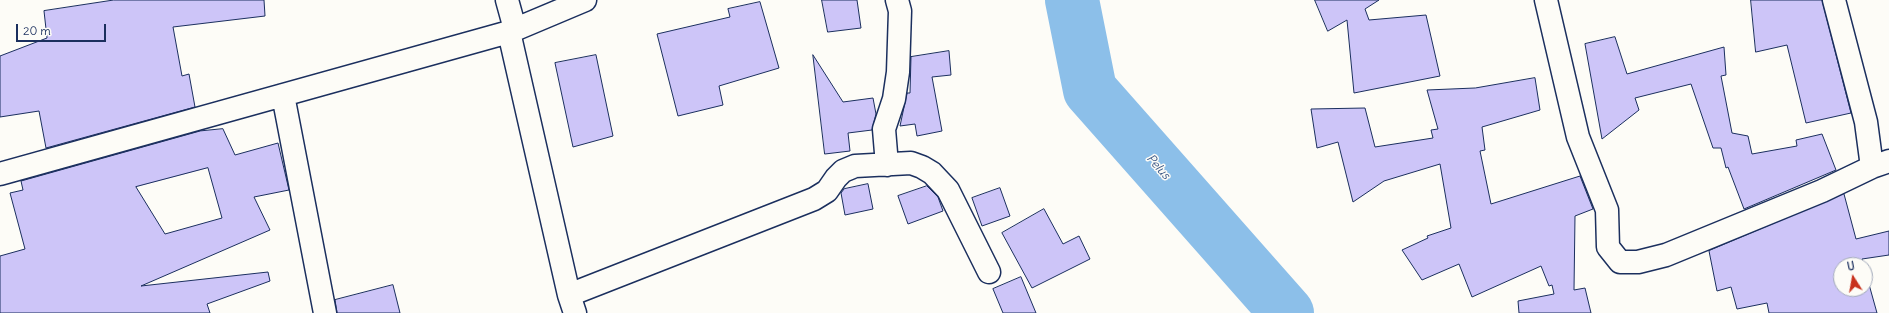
<!DOCTYPE html>
<style>
body{margin:0}
#map{position:relative;width:1889px;height:313px;overflow:hidden;background:#fdfcf7;font-family:Delius,sans-serif}
canvas{display:block}
.north{position:absolute;left:1833px;top:257px;width:40px;height:40px;box-sizing:border-box;background:#fdfcf7;border:1px solid #a3aaba;border-radius:50%;rotate:349deg;font-size:11px;font-weight:700;line-height:16px;text-align:center;color:#1b2f5e}
.north::after{content:'';display:block;margin:auto;width:14px;height:18px;background:#c8321e;clip-path:polygon(50% 0,100% 100%,50% 72%,0 100%)}
.scale{position:absolute;left:16px;top:24px;width:90px;height:18px;box-sizing:border-box;border:2px solid #1b2f5e;border-top:0;padding-left:5px;font-size:12px;line-height:14px;white-space:nowrap;color:#1b2f5e;-webkit-text-stroke:3px #fdfcf7;paint-order:stroke}
</style>
<div id="map">
<canvas width="1889" height="313"></canvas>
<div class="north">U</div>
<div class="scale">20 m</div>
</div>
<script>
const g = document.querySelector('canvas').getContext('2d');
g.lineJoin = 'round';
function stroke(path, color, width, dash) { g.strokeStyle = color; g.lineWidth = width; g.lineCap = dash ? 'butt' : 'round'; g.setLineDash(dash || []); g.stroke(path); }
function fillPath(path, color) { g.fillStyle = color; g.fill(path, 'evenodd'); }
function label(font, color, halo, rows, align = 'center') {
  g.font = font + ' Delius,sans-serif'; g.lineWidth = 3; g.setLineDash([]); g.textBaseline = 'middle'; g.strokeStyle = halo; g.fillStyle = color; for (const [text, x, y, turn = 0] of rows) {
    g.save(); g.translate(x, y); g.rotate((+turn || 0) * Math.PI / 180); g.textAlign = isNaN(turn) ? turn : align; if (halo) g.strokeText(text, 0, 0); g.fillText(text, 0, 0); g.restore();
  }
}
stroke(new Path2D(`
 M1072 0 1090 90 1287 313`), '#8cbfe9', 54);
const building = new Path2D(`
 M114 0H264L265 16 173 27 182 76 189 74 195 107 46 148 39 111 0 117V56L47 38 44 11Z
 M822 0H857L861 28 828 32Z
 M1315 0H1379L1365 9 1369 20 1426 15 1440 76 1354 93 1347 20 1328 31Z
 M1751 0H1822L1851 113 1806 123 1787 45 1756 52Z
 M760 2 779 68 719 86 723 105 678 116 657 34 730 17 728 9Z
 M1615 37 1627 74 1724 47 1726 75 1721 76 1732 133 1748 136 1752 154 1797 146 1796 140 1822 134 1836 170 1744 209 1728 167 1726 168 1721 148H1713L1691 84 1635 98 1639 110 1602 139 1585 44Z
 M949 51 951 75 932 77 942 131 917 136 915 124 900 126 907 93H910L911 57Z
 M596 55 613 136 573 147 555 63Z
 M813 55 843 102 873 98 876 114 872 130 848 133 850 151 825 154Z
 M1535 78 1540 110 1482 127 1485 150 1480 151 1491 204 1580 176 1593 209 1575 216 1574 290 1585 288 1591 313H1519L1518 301 1554 294 1552 285 1549 286 1541 266 1472 297 1459 264 1422 280 1402 250 1428 238 1427 236 1451 228 1440 164 1384 181 1353 202 1338 142 1317 148 1311 109 1365 108 1375 147 1433 138 1431 130 1438 129 1427 90 1475 88Z
 M223 129 235 155 278 143 289 190 254 197 270 230 141 286 268 272 270 281 207 304 210 313H0V256L25 249 10 193 23 190 21 181 200 131ZM208 168 222 218 165 234 136 187Z
 M868 184 873 209 845 215 841 193 844 189Z
 M927 186 938 197 943 211 908 224 898 196Z
 M1000 188 1010 216 982 226 972 198Z
 M1844 194 1856 239 1889 231V255L1862 259 1864 265H1841V289H1865V270L1877 313H1769L1767 303 1737 309 1731 287 1717 291 1709 251Z
 M1044 209 1063 244 1079 236 1090 259 1032 288 1002 233Z
 M1021 277 1036 313H1003L993 289Z
 M393 285 400 313H337L335 300Z`);
fillPath(building, '#cdc5f8');
stroke(building, '#1b2f5e', 1);
const minor = new Path2D(`
 M507 0 515 29
 M1546 0 1578 137 1607 210 1608 247 1620 262H1638L1666 255 1822 191 1872 167 1889 161
 M1834 0 1866 122 1872 167
 M509 32 569 295 575 313
 M283 95 325 313
 M887 165 884 129 894 99 898 72 900 11 897 0
 M0 174 509 32 585 0
 M569 295 814 199 827 191 836 178 843 171 855 166 911 163 922 167 932 173 948 190 989 272`);
stroke(minor, '#1b2f5e', 25);
stroke(minor, '#fdfcf7', 22);
label('italic 12px', '#3d5a88', '#fdfcf7', [
 ["Pelus",1158,167,49]
]);
</script>
